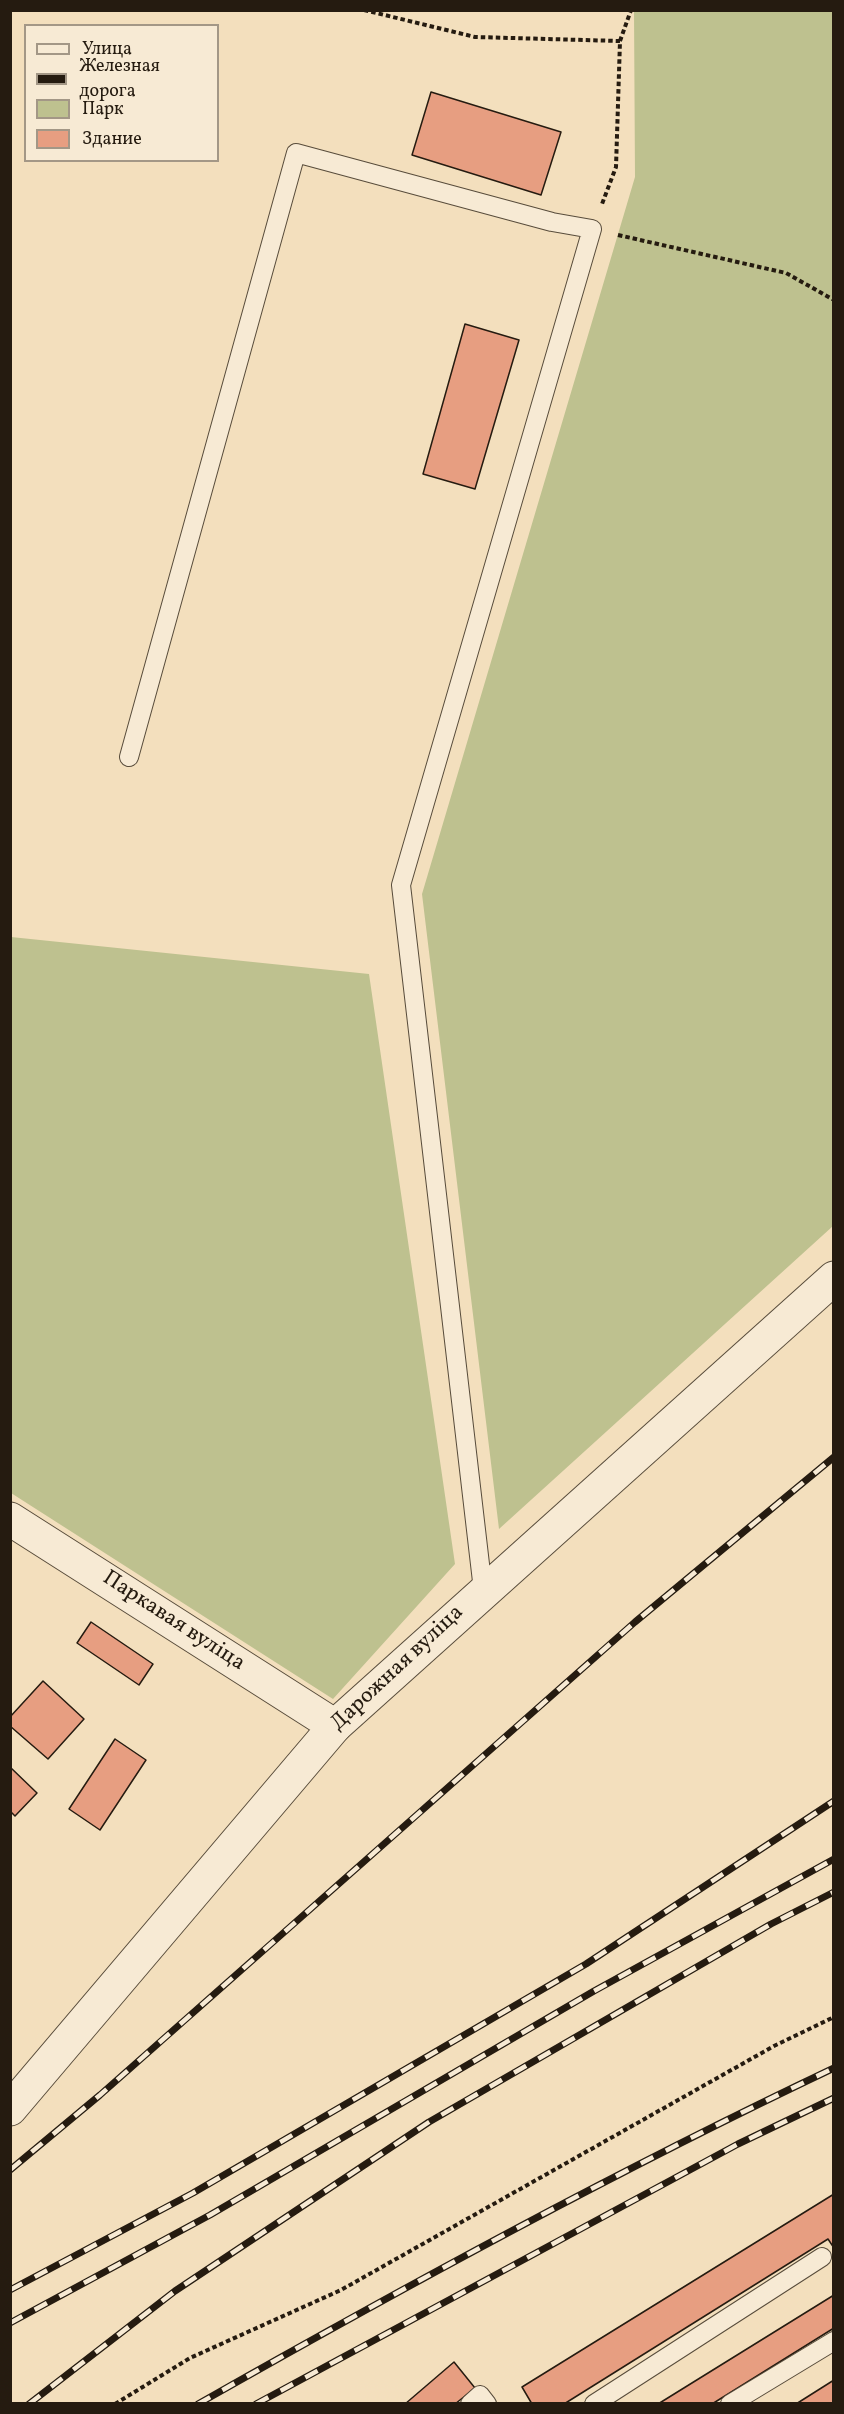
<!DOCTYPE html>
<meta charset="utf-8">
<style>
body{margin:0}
#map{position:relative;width:844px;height:2414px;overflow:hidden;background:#f3dfbd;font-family:Vollkorn,serif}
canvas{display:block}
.frame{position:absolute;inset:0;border:12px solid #251b10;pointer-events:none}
.legend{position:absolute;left:24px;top:24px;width:195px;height:138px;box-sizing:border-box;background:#f7ead4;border:2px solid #a39786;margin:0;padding:8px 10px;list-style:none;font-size:18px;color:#251b10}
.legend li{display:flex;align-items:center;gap:12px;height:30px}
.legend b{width:30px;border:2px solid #a39786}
</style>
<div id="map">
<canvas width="844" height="2414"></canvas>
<div class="frame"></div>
<ul class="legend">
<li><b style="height:8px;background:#f7ead4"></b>Улица</li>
<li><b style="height:8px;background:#251b10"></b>Железная дорога</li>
<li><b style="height:16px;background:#bec18f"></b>Парк</li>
<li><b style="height:16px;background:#e79e81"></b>Здание</li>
</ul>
</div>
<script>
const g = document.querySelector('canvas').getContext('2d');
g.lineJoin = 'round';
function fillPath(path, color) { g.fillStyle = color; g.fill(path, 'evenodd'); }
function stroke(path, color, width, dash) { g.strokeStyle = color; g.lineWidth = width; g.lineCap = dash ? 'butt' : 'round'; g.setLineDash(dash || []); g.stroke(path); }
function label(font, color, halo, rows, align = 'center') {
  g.font = font + ' Vollkorn,serif'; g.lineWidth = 5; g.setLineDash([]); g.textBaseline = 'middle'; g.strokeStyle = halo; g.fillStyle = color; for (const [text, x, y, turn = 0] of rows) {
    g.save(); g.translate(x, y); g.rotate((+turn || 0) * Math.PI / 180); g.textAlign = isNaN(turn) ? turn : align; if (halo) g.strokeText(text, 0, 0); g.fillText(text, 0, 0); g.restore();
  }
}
fillPath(new Path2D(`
 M634 11H833V1226L499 1529 422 894 635 177Z
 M11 937 369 974 455 1564 333 1699 11 1493Z`), '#bec18f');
const building = new Path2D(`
 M431 92 561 132 541 195 412 155Z
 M465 324 519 340 475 489 423 474Z
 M91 1622 153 1664 139 1685 77 1643Z
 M43 1681 84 1719 48 1759 10 1726V1717Z
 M115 1739 146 1760 100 1830 69 1809Z
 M10 1767 37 1793 15 1816 10 1811Z
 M834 2194V2248L828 2239 564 2404H532L522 2387Z
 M834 2295V2328L712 2404H658Z
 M454 2362 475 2388 455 2404H405Z
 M834 2380V2404H796Z`);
fillPath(building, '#e79e81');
stroke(building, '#251b10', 1.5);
const service = new Path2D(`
 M129 757 296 153 552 222 592 229 401 885 483 1590
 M470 2404 480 2395 487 2404
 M594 2404 822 2257
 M730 2404 834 2341`);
const minor = new Path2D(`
 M335 1726 834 1278`);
const tertiary = new Path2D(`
 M10 1519 335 1726 10 2109`);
stroke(service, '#584c3b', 20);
stroke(minor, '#584c3b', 35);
stroke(tertiary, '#584c3b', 35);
stroke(new Path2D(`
 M364 10 475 37 620 41 616 167 602 204
 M620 41 631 10
 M618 235 786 273 834 300
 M115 2404 190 2358 341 2290 774 2046 834 2017`), '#251b10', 4, [4.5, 3]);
stroke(service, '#f7ead4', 18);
stroke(minor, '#f7ead4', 33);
stroke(tertiary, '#f7ead4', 33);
const rail = new Path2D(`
 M10 2170 100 2095 635 1622 834 1457
 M10 2290 193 2193 586 1964 834 1801
 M10 2323 210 2215 594 1991 834 1859
 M29 2404 175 2291 429 2122 771 1924 834 1892
 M198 2404C406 2286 617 2171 834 2068
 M256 2404 738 2144 834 2098`);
stroke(rail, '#251b10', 7);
stroke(rail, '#f7ead4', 4.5, [14]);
label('22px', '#251b10', '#f7ead4', [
 ["Паркавая вуліца",173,1622,33],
 ["Дарожная вуліца",398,1669,-43]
]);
</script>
